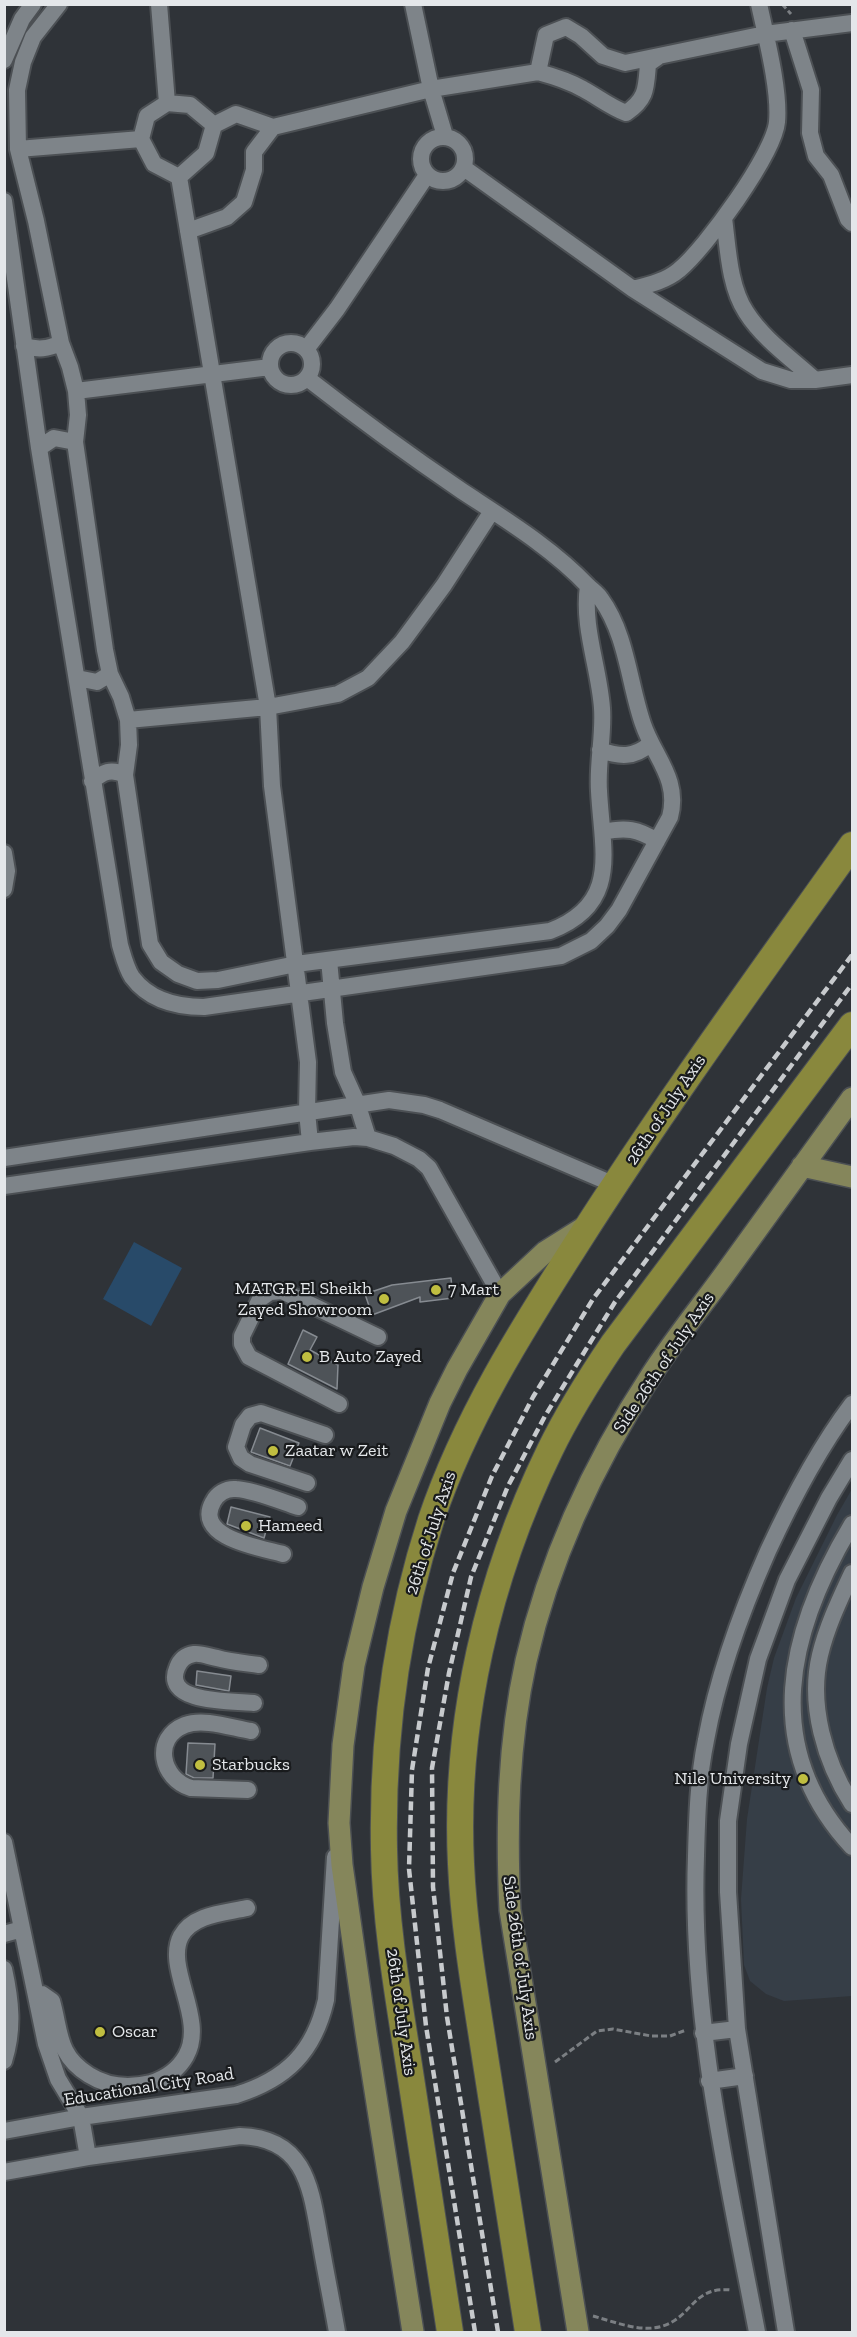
<!DOCTYPE html>
<style>
body{margin:0}
#map{position:relative;width:857px;height:2337px;overflow:hidden;background:#2f3338;font-family:"Zilla Slab",serif}
canvas{display:block}
.frame{position:absolute;inset:0;border:6px solid #e4e7ea;pointer-events:none}
</style>
<div id="map">
<canvas width="857" height="2337"></canvas>
<div class="frame"></div>
</div>
<script>
const g = document.querySelector('canvas').getContext('2d');
g.lineJoin = 'round';
function fillPath(path, color) { g.fillStyle = color; g.fill(path, 'evenodd'); }
function stroke(path, color, width, dash) { g.strokeStyle = color; g.lineWidth = width; g.lineCap = dash ? 'butt' : 'round'; g.setLineDash(dash || []); g.stroke(path); }
function label(font, color, halo, rows, align = 'center') {
  g.font = font + ' "Zilla Slab",serif'; g.lineWidth = 4.5; g.setLineDash([]); g.textBaseline = 'middle'; g.strokeStyle = halo; g.fillStyle = color; for (const [text, x, y, turn = 0] of rows) {
    g.save(); g.translate(x, y); g.rotate((+turn || 0) * Math.PI / 180); g.textAlign = isNaN(turn) ? turn : align; if (halo) g.strokeText(text, 0, 0); g.fillText(text, 0, 0); g.restore();
  }
}
fillPath(new Path2D(`
 M852 1489V1996L784 2001 766 1994 750 1981 744 1965 741 1899 747 1819 767 1688 774 1658 796 1598 837 1515Z`), '#363e47');
fillPath(new Path2D(`
 M134 1242 182 1268 151 1326 103 1299Z`), '#284a69');
const building = new Path2D(`
 M451 1278 453 1298 420 1302V1297L372 1315 365 1294 392 1285Z
 M303 1330 317 1337 310 1350 338 1365 337 1389 288 1364Z
 M260 1428 299 1443 290 1466 251 1452Z
 M231 1507 270 1517 264 1538 227 1524Z
 M197 1671 231 1676 229 1691 196 1685Z
 M188 1743 215 1744 213 1778H194L186 1774Z`);
fillPath(building, '#4e5358');
stroke(building, '#868b91', 1.5);
const minor = new Path2D(`
 M59 4 33 37 23 62 17 90 18 149 36 221 61 343 70 367 76 391 78 415 75 442 105 650 110 674 121 697 128 720 129 745 125 775 150 944 161 962 178 974 197 981 218 980 296 964 550 931C621 904 602 851 599 791 597 763 604 736 602 708 599 667 582 627 588 586
 M159 4 167 103
 M413 4 431 89 445 136
 M792 30 811 90 810 133 816 156 831 175 848 219 852 223
 M658 57 648 64C646 88 647 99 626 113 610 107 598 97 583 89 569 81 553 76 538 72L546 35 566 27 581 36 603 56 625 63 765 34 852 23
 M4 60 22 19 33 4
 M167 103 190 105 214 125 206 153 179 177 154 164 141 139 147 116Z
 M214 125 236 114 273 127 431 89 538 72
 M421 159a22 22 0 1 1 44 0a22 22 0 1 1-44 0Z
 M18 149 141 139
 M464 168 633 289 762 371 791 380H815L852 375
 M179 177 268 707 272 786 308 1062 307 1112 310 1142
 M4 201 39 448 120 945C123 955 126 968 132 977 149 1000 176 1007 204 1007L561 956 591 941 607 926 619 910 670 817C680 779 654 757 643 724 629 684 627 635 601 599 598 594 592 590 588 586 552 548 506 520 462 491 409 455 357 417 307 378
 M724 218C728 248 729 286 746 312 763 339 792 359 815 380
 M188 231 227 217 244 202 254 170V152L273 127
 M633 289C649 285 666 281 679 270 705 249 774 154 777 122 780 90 766 37 759 4
 M270 364a21 21 0 1 1 42 0a21 21 0 1 1-42 0Z
 M24 346C39 350 47 349 61 343
 M307 348 337 309 427 175
 M76 391 270 367
 M39 448 54 438 75 442
 M77 678 97 682 110 674
 M128 720 268 707 338 694 368 678 402 642 444 585 492 511
 M600 750C620 757 634 758 650 744
 M92 781C103 772 111 768 125 775
 M603 832C626 827 638 829 657 841
 M4 853 7 871 4 889
 M329 960 335 1023 343 1072 357 1103 368 1138
 M4 1158 389 1100 424 1105 440 1110 615 1185
 M4 1186 310 1142 354 1137 368 1138 394 1146 419 1159 429 1168 500 1294
 M339 1404 249 1357 242 1344V1336L260 1299 270 1292 282 1291 378 1337
 M307 1483 250 1464 241 1458 236 1447 243 1425 250 1416 261 1413 325 1435
 M852 1524C788 1631 759 1747 852 1847
 M283 1554C262 1548 193 1538 213 1502 217 1494 226 1488 236 1489 254 1490 280 1501 298 1507
 M852 1573C840 1599 827 1626 820 1655 808 1705 825 1762 852 1804
 M254 1703C234 1701 162 1704 177 1668 180 1660 186 1655 194 1654 202 1653 210 1657 217 1658 231 1662 245 1663 259 1665
 M248 1790 191 1788C161 1779 152 1738 185 1725 204 1718 232 1728 251 1731
 M4 1842 46 2044 58 2079 81 2117 88 2157
 M4 1934 22 1929
 M4 1969C11 2001 14 2029 4 2061
 M36 1995 42 1994 52 2001C61 2033 57 2055 89 2075 108 2087 130 2088 151 2083 167 2078 178 2070 186 2056 207 2019 164 1968 181 1936 193 1914 225 1913 247 1908
 M703 2033 737 2029
 M709 2081 745 2076
 M4 2131 81 2117 236 2095C287 2079 314 2052 326 2000L335 1857
 M4 2172 88 2157 240 2136C308 2138 311 2191 321 2245 326 2274 332 2303 337 2332
 M757 2332C727 2174 690 2018 696 1856 697 1818 698 1778 706 1740 718 1674 741 1612 768 1551 792 1499 818 1449 852 1404
 M786 2332 737 2029 728 1892V1821L739 1744 758 1659 787 1580 829 1498 852 1460`);
const major = new Path2D(`
 M802 1166 852 1177
 M413 2332 366 2033 342 1865 339 1823 343 1745 354 1665 373 1587 396 1511 440 1403 457 1369 500 1294 545 1252 588 1225
 M578 2332 510 1910C506 1826 508 1743 526 1661 549 1560 595 1461 652 1374 674 1340 700 1308 724 1275 766 1216 809 1157 852 1098`);
const highway = new Path2D(`
 M450 2332C436 2241 422 2150 408 2059 397 1990 385 1919 384 1849 382 1739 397 1625 431 1520 465 1419 522 1329 579 1240 665 1105 759 976 852 845
 M528 2332C514 2243 500 2153 486 2063 476 1997 464 1931 461 1864 454 1722 488 1577 550 1450 568 1413 590 1378 613 1344L852 1025`);
stroke(minor, '#4c5054', 20);
stroke(major, '#4c5054', 24);
stroke(highway, '#4c5054', 28);
stroke(new Path2D(`
 M782 4 791 14
 M555 2062 597 2031 613 2029 651 2036H670L686 2030
 M593 2316C615 2322 641 2333 663 2326 693 2316 693 2286 731 2290`), '#7b7f83', 3, [6, 3]);
stroke(minor, '#7e8489', 16);
stroke(major, '#85865b', 21);
stroke(highway, '#89883d', 26);
stroke(new Path2D(`
 M475 2332 426 2026 409 1869 412 1770 428 1668 453 1573 492 1476 533 1397 593 1299 852 955
 M498 2332 447 2017 433 1887 432 1768 449 1673 471 1577 508 1486 545 1416 615 1302 852 984`), '#c7cacd', 4.5, [9, 4.5]);
for (const [x, y, r, color] of [
 [436,1290,6,"#c0be40"],
 [384,1299,6,"#c0be40"],
 [307,1357,6,"#c0be40"],
 [273,1451,6,"#c0be40"],
 [246,1526,6,"#c0be40"],
 [200,1765,6,"#c0be40"],
 [803,1779,6,"#c0be40"],
 [100,2032,6,"#c0be40"]
]) { const dot = new Path2D(); dot.arc(x, y, r, 0, 2 * Math.PI); g.fillStyle = color; g.fill(dot); stroke(dot, '#191b1d', 2); }
label('18px', '#e4e7ea', '#191b1d', [
 ["26th of July Axis",666,1110,-56],
 ["Side 26th of July Axis",664,1363,-56],
 ["26th of July Axis",431,1533,-72],
 ["Side 26th of July Axis",520,1958,82],
 ["26th of July Axis",401,2012,82],
 ["Educational City Road",149,2087,-9]
]);
label('18px', '#e4e7ea', '#191b1d', [
 ["MATGR El Sheikh",372,1289,"right"],
 ["Zayed Showroom",372,1310,"right"],
 ["7 Mart",448,1290],
 ["B Auto Zayed",319,1357],
 ["Zaatar w Zeit",285,1451],
 ["Hameed",258,1526],
 ["Starbucks",212,1765],
 ["Nile University",791,1779,"right"],
 ["Oscar",112,2032]
], 'left');
</script>
